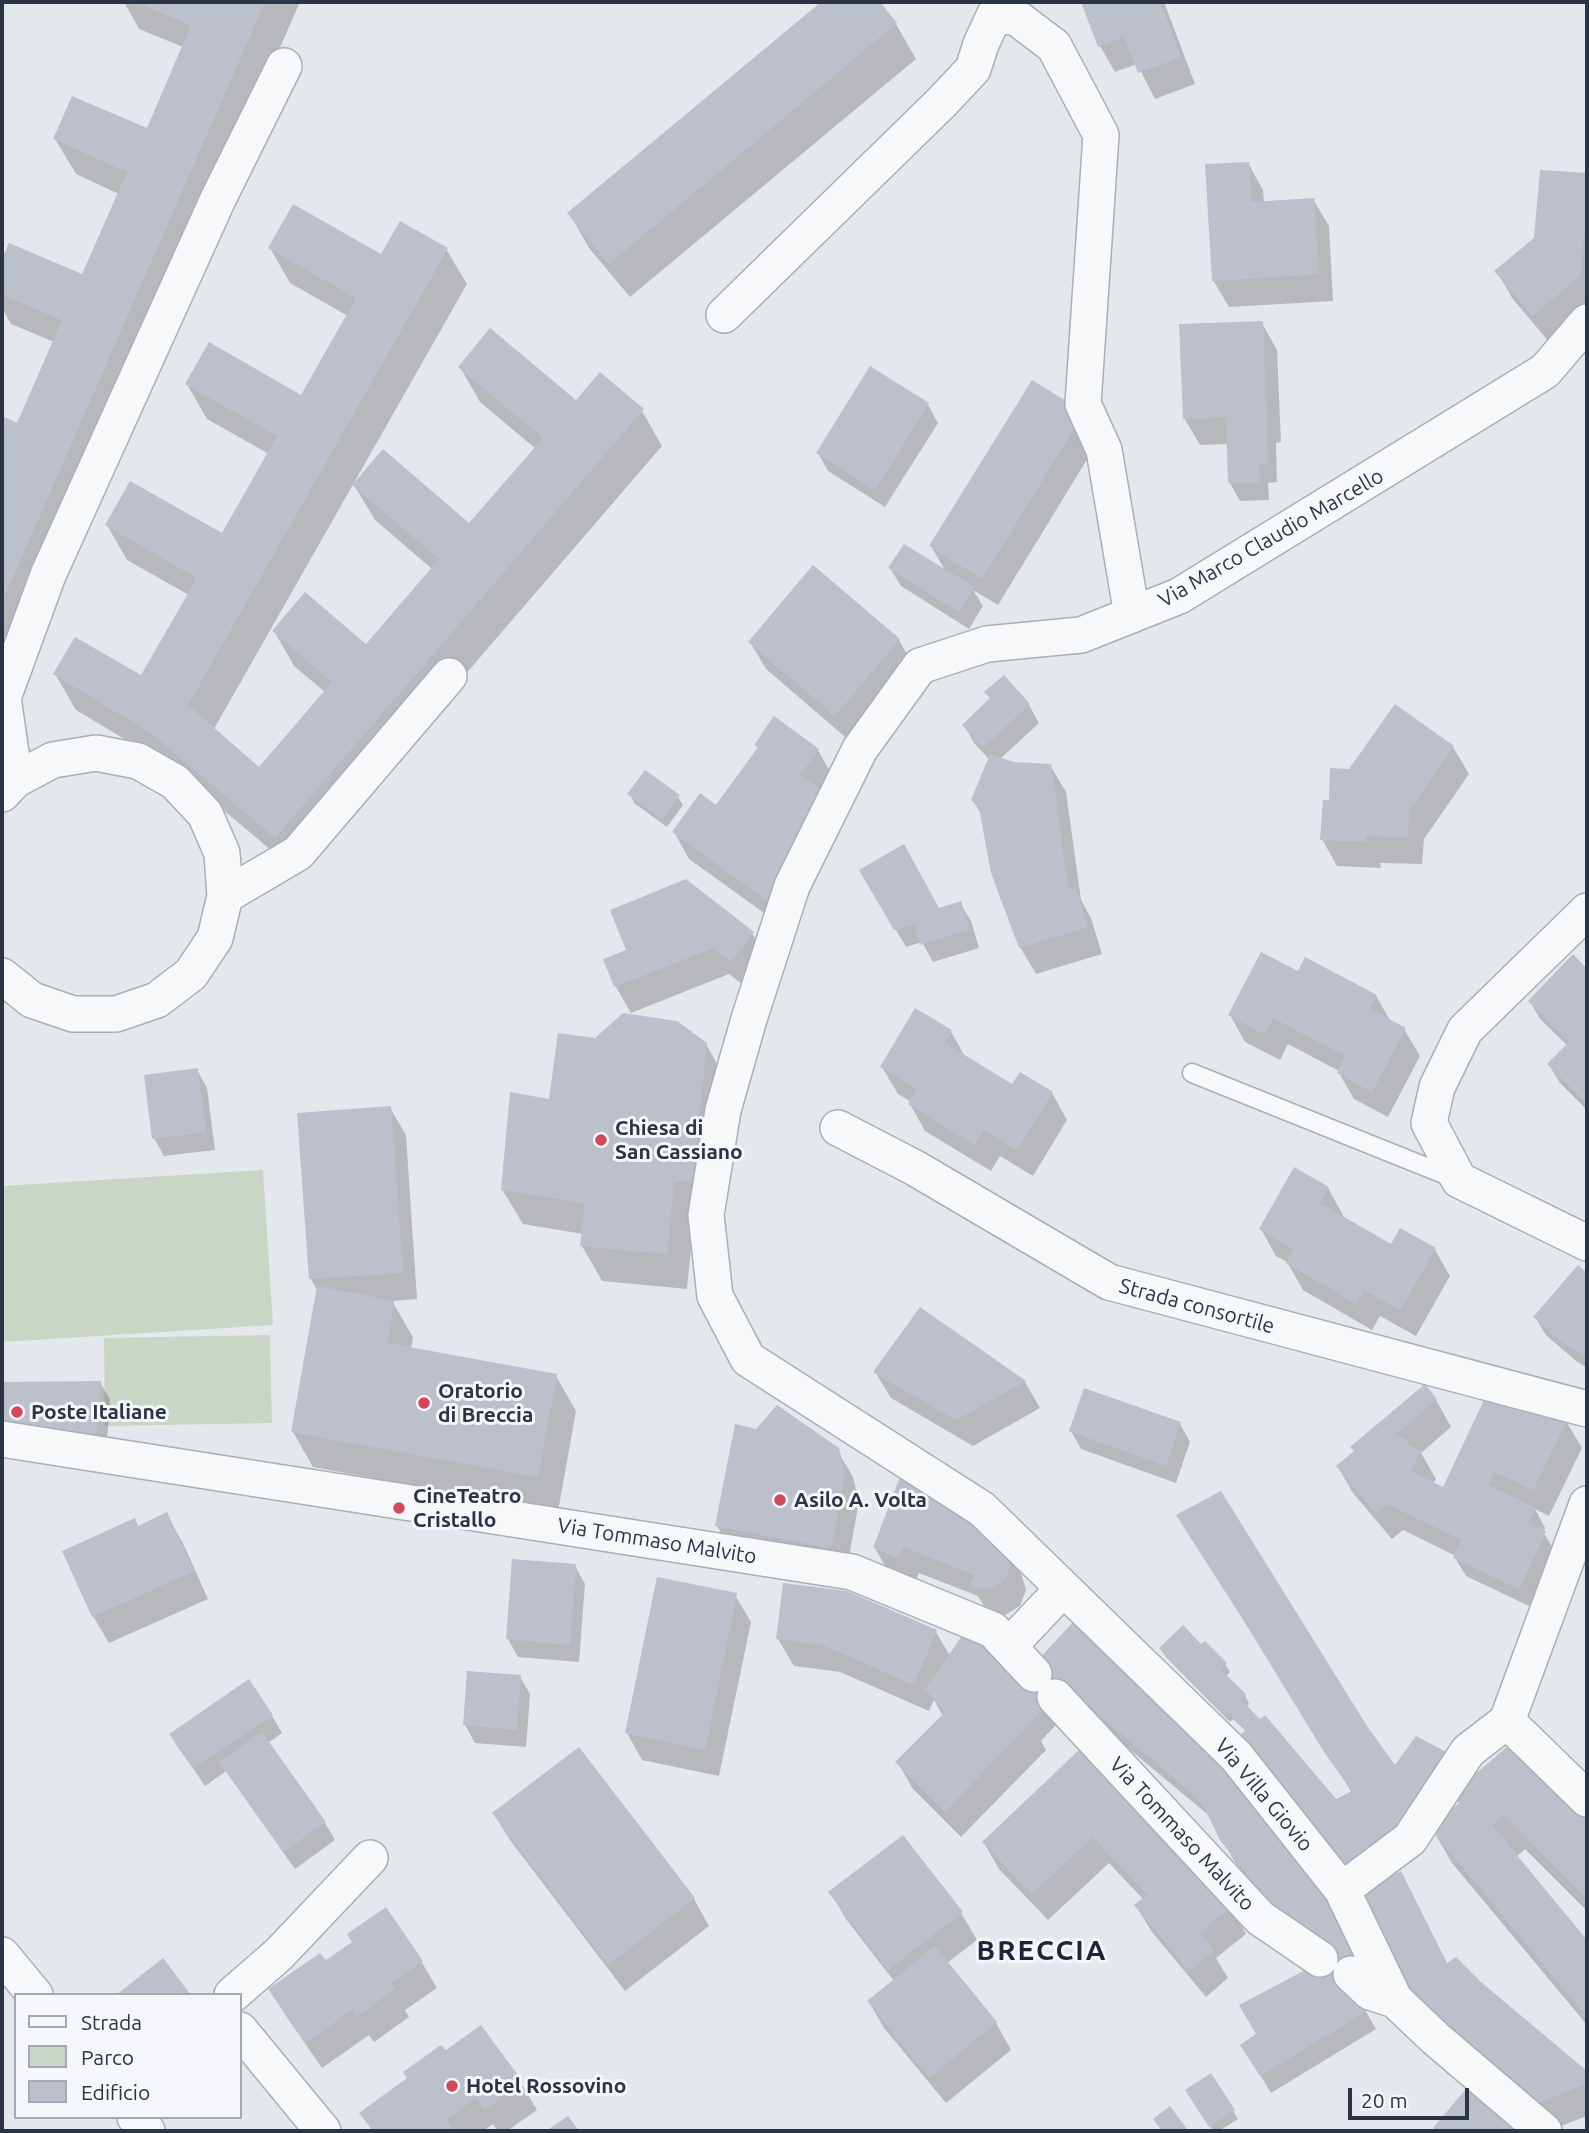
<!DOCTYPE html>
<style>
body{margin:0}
#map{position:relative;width:1589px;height:2133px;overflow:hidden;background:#e4e7ec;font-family:Ubuntu,sans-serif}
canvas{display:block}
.frame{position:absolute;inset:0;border:4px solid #2b3445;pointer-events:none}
.legend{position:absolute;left:14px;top:1993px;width:228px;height:126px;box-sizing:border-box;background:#f4f6f9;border:2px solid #a4a8b1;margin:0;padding:9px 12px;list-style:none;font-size:21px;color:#2b3445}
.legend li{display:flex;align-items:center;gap:14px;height:35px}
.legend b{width:35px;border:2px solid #a4a8b1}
.scale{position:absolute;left:1348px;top:2088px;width:121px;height:32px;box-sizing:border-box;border:4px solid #2b3445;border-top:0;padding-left:9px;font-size:21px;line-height:24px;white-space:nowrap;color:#2b3445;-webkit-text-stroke:5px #f4f6f9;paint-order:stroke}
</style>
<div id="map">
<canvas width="1589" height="2133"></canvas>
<div class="frame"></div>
<ul class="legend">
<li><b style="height:9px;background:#f7f8fa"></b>Strada</li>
<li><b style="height:19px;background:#c9d6c5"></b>Parco</li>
<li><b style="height:19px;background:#bbc0ca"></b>Edificio</li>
</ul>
<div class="scale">20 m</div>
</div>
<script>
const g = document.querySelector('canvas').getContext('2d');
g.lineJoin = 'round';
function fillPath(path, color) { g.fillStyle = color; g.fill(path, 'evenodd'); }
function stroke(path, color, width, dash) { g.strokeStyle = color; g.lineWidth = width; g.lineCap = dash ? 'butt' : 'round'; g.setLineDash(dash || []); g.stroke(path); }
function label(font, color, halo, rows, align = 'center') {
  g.font = font + ' Ubuntu,sans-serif'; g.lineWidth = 6; g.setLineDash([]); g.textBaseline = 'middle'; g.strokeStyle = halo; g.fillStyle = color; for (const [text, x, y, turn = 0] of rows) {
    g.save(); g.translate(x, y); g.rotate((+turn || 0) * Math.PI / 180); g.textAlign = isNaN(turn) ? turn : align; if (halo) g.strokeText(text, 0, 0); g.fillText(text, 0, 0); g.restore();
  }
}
fillPath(new Path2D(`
 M263 1170 273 1325 2 1342V1186Z
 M270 1335 272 1423 105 1426 104 1338Z`), '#c9d6c5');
fillPath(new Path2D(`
 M124 2H300L3 678 2 418 18 425 54 342 11 324 2 308V264L10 245 83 276 119 194 76 174 55 139 147 130 183 47 139 29Z
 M824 2H877L896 24 916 59 630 297 589 248 569 213Z
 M1083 2H1164L1195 84 1155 99 1137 64 1115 72 1100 46Z
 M1248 163 1263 190 1264 202 1313 199 1329 226 1333 301 1229 307 1213 280Z
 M1542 172 1587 175V310L1549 342 1512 298 1497 271 1536 239Z
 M270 248 382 256 446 249 467 284 214 729 259 769 325 692 294 666 274 631 366 646 432 569 375 520 354 485 470 525 536 449 480 402 460 367 576 402 642 411 662 446 296 871 173 768 76 710 55 674 142 677 189 595 127 560 107 525 222 536 269 454 207 419 187 384 301 397 348 316 290 283Z
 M1262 323 1277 350 1281 442 1276 443 1277 482 1268 483 1269 500 1240 501 1230 483 1229 444 1200 445 1184 418Z
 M1032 382 1099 440 998 605 973 590 983 606 969 629 901 586 890 568 946 572 931 546Z
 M928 405 938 423 885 507 828 471 818 453Z
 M899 640 914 667 851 742 766 669 750 642Z
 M1004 677 1029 705 1039 723 1000 759 1014 764 1050 765 1066 792 1081 900 1091 918 1102 954 1036 974 1020 947 982 816 973 800 990 760 974 743 964 725 991 700 987 692Z
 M756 745 818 750 833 777 808 884 811 891 785 928 689 859 674 832 717 807 758 749Z
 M1453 747 1469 774 1424 839 1422 864 1380 863 1381 868 1337 866 1322 839 1331 802 1350 771Z
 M630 794 678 797 683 805 667 827 634 803Z
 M861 871 938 910 960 903 971 921 979 948 933 962 922 942 906 947Z
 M752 933 768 960 747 988 729 974 631 1013 616 987 605 960Z
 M1573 957 1587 971V1110L1560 1083 1549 1065 1568 1046 1540 1019 1530 1001Z
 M1298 973 1376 996 1391 1022 1404 1029 1420 1056 1388 1117 1354 1099 1339 1073V1071L1288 1044 1280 1060 1245 1042 1230 1015Z
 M951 1032 966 1058 1013 1086 1052 1093 1067 1120 1033 1176 1000 1156 991 1171 925 1131 910 1104 911 1102 898 1094 882 1067Z
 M596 1040 706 1044 726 1080 694 1216 687 1289 602 1281 582 1246 583 1234 523 1224 502 1189 551 1102Z
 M197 1070 207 1088 215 1150 164 1156 154 1138Z
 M390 1108 406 1135 417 1299 392 1301 413 1337 411 1349 556 1376 576 1411 558 1512 313 1467 293 1432 318 1292 311 1279Z
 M1328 1188 1343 1215 1342 1218 1391 1246 1435 1250 1450 1276 1416 1336 1380 1316 1372 1330 1303 1290 1287 1262 1276 1256 1261 1229Z
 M1578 1268 1587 1275V1368L1576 1361 1546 1335 1535 1317Z
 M920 1309 1025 1382 1040 1408 973 1446 891 1398 875 1372Z
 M100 1382 110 1400 106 1453 2 1440V1384Z
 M1424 1386 1436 1400 1451 1427 1421 1453 1436 1479 1433 1484 1444 1489 1566 1421 1582 1448 1549 1516 1535 1509 1545 1528 1543 1532 1555 1551 1529 1606 1466 1576 1455 1558 1456 1556 1403 1530 1392 1539 1353 1493 1338 1467Z
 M1180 1424 1190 1442 1176 1483 1081 1449 1071 1431Z
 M837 1450 853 1477 859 1501 846 1574 732 1552 717 1526Z
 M901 1480 1005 1546 1021 1573 1026 1590 1020 1606 1005 1615H996L988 1613 978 1596 919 1573 914 1584 890 1575 875 1548Z
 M166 1515 182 1541 208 1599 109 1643 93 1616 139 1527Z
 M575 1566 585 1584 579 1662 518 1657 508 1639Z
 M735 1595 751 1622 719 1776 642 1760 627 1733Z
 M1075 1623 1361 1992 1366 2012 1376 2029 1271 2093 1253 2063 1258 2034 1314 1967 1233 1859 1212 1818 1075 1704 1041 1741 1046 1750 961 1837 913 1789 898 1763 943 1716 934 1700 929 1711 840 1672 794 1666 778 1639 936 1632 950 1656 1030 1681Z
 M1260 1644 1366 1727 1434 1826 1460 1805 1586 1816 1587 1911 1525 1849 1516 1857 1587 1943V2025L1452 1863 1433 1830 1413 1861 1381 1879 1448 1965 1479 1983 1587 2074V2116L1548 2131 1459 2051 1247 1732 1233 1719 1230 1722 1166 1657 1161 1649 1201 1646 1225 1664 1230 1672 1226 1676 1245 1695 1249 1704 1246 1707 1336 1801 1352 1793Z
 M520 1677 530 1694 526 1747 475 1743 465 1725Z
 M272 1716 282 1733 268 1743 325 1823 335 1840 295 1869 226 1771 205 1786 182 1752Z
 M579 1749 694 1899 709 1926 625 1991 510 1840 494 1814Z
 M1080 1751 1230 1907 1246 1934 1216 1958 1228 1978 1206 1997 1152 1932 1136 1906 1144 1900 1109 1863 1048 1920 999 1869 984 1843Z
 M831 1893 961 1913 977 1940 947 1963 996 2023 1011 2050 946 2103 884 2028 869 2002 894 1981 846 1919Z
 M421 1961 437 1988 405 2010 409 2017 374 2042 369 2035 322 2068 286 2016 271 1990 325 1963Z
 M445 2053 521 2083 537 2110 507 2131H498L493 2124 483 2131H372L362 2113Z
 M1211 2075 1238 2119 1219 2131H1213L1188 2090Z`), '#0003');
fillPath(new Path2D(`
 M136 2H265L2 602V416L17 423 62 320 2 295V259L9 243 82 274 127 172 53 139 72 96 147 128 191 25Z
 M821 2H880L897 23 609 264 567 213Z
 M1081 2H1160L1181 57 1138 73 1124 37 1098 47Z
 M1249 162 1251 202 1314 198 1319 274 1212 281 1205 164Z
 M1540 170 1587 173V205L1580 276 1533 316 1494 271 1534 238Z
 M293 204 381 254 400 221 448 248 188 705 259 767 332 682 272 631 305 592 366 644 439 559 352 485 383 449 469 523 543 438 458 367 490 328 576 400 600 372 644 409 275 838 151 733 53 674 75 637 141 675 197 578 105 525 130 481 222 533 277 436 185 384 209 342 301 395 356 298 268 248Z
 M1263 321 1268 465H1259L1260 482 1228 483 1226 417 1183 419 1179 324Z
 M870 366 929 403 875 490 816 453Z
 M1032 380 1084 412 982 579 929 546Z
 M904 544 974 587 959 612 888 568Z
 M813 565 900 639 835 716 748 642Z
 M1004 675 1030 704 983 748 962 725 990 698 984 692Z
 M1395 704 1454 746 1409 811 1408 838 1366 836V842L1320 840 1323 800H1329L1330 768 1349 769Z
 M774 716 819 749 800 775 825 793 769 902 672 832 700 793 716 805 758 747 754 745Z
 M990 754 1014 762 1051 764 1068 888 1076 889 1088 927 1019 948 991 873 979 808 971 800Z
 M645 770 680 795 662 819 627 794Z
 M904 844 939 908 961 901 970 929 921 945 914 924 894 930 859 870Z
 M686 879 754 932 731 962 713 948 614 987 603 959 626 950 610 910Z
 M1261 952 1298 971 1305 957 1377 995 1370 1009 1406 1028 1372 1092 1337 1073 1345 1056 1273 1018 1264 1034 1228 1015Z
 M1573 954 1587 969V1104L1547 1064 1569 1042 1528 1001Z
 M915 1008 952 1030 945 1043 1012 1084 1020 1072 1053 1092 1017 1150 984 1130 975 1145 908 1104 917 1089 880 1067Z
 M623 1013 677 1021 707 1043 692 1182 674 1181 667 1254 580 1246 585 1203 501 1190 510 1092 549 1099 558 1033 595 1038Z
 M198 1068 206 1132 152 1139 144 1075Z
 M391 1106 403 1273 309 1279 297 1113Z
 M1294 1167 1329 1187 1320 1203 1391 1244 1400 1228 1436 1248 1400 1310 1365 1290 1356 1304 1286 1263 1293 1249 1259 1229Z
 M1578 1265 1587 1273V1357L1564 1344 1533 1317Z
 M317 1286 394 1301 387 1343 557 1374 538 1477 291 1432Z
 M920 1307 1026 1381 956 1420 873 1372Z
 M101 1381 96 1436 2 1424V1382Z
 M1425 1384 1437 1399 1396 1435 1409 1441 1407 1444 1421 1451 1411 1471 1443 1487 1484 1400 1567 1420 1533 1490 1495 1472 1488 1485 1536 1508 1529 1523 1546 1531 1519 1589 1453 1558 1462 1540 1387 1504 1376 1513 1336 1466 1354 1451 1350 1447Z
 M1084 1388 1181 1422 1166 1466 1069 1431Z
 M777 1405 839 1448 845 1473 831 1548 715 1526 735 1424 756 1429Z
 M900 1477 991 1534 1012 1562 1005 1580 989 1589H980L970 1586 975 1575 903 1547 899 1558 873 1548Z
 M1221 1491 1367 1726 1395 1765 1416 1736 1450 1754 1398 1834 1336 1869 1236 1738 1246 1730 1228 1712 1225 1715 1159 1648 1183 1625 1201 1644 1205 1641 1227 1663 1220 1669 1246 1694 1241 1700 1260 1719 1265 1715 1336 1799 1352 1791 1324 1752 1247 1626 1176 1515Z
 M167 1512 194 1571 92 1617 62 1551 135 1518 138 1526Z
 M512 1559 576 1564 570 1645 506 1639Z
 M657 1577 737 1593 705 1750 625 1733Z
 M783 1583 847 1591 937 1630 914 1685 823 1645 776 1639Z
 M1075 1620 1239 1776 1373 1958 1347 1980 1367 2011 1260 2076 1240 2045 1256 2034 1239 2005 1313 1966 1269 1903 1220 1840 1202 1803 1151 1758 1064 1687 945 1812 895 1762 945 1712 925 1689 964 1633 1036 1662Z
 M467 1671 521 1675 517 1730 463 1725Z
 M249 1679 273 1715 193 1769 169 1734Z
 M262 1732 326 1822 283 1852 219 1762Z
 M1514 1741 1587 1815 1585 1818 1587 1821V1899L1504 1815 1492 1825 1587 1940V2017L1430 1828 1459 1803 1452 1794Z
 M579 1747 695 1898 608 1965 492 1813Z
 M1080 1749 1232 1906 1200 1933 1214 1950 1189 1971 1134 1905 1147 1895 1093 1837 1032 1894 982 1842Z
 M903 1835 963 1912 888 1970 828 1892Z
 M1401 1871 1447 1963 1456 1957 1481 1982 1587 2071V2084L1530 2106 1409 1994 1356 1893Z
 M386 1907 423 1961 391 1983 395 1989 357 2016 352 2010 305 2043 268 1989 320 1953 326 1960 352 1942 347 1934Z
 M935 1946 997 2022 929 2078 867 2001Z
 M163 1958 191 1995H116Z
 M481 2025 523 2082 484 2110 476 2098 446 2120 454 2131H373L359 2113 407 2078 403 2072 441 2045 446 2050Z
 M1211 2073 1235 2110 1209 2127 1185 2090Z
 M1476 2077 1537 2131H1436L1433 2128Z
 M1170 2106 1187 2129 1184 2131H1162L1153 2119Z
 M568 2116 579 2131H546Z`), '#bbc0ca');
const lane = new Path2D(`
 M1192 1073 1456 1179`);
const street = new Path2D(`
 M724 315 941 103 973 69 981 44 995 14 1017 18 1054 46 1101 135 1083 404 1104 450 1132 615
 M15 780 3 698 48 575 218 199 284 66
 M2 794 15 780 53 760 96 753 138 761 175 782 205 814 222 853 225 896 215 938 191 974 157 1000 116 1014H73L32 1000 2 976
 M225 896 298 853 449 676
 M1587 911 1465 1030 1437 1087 1429 1123 1459 1180 1587 1243
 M838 1128 915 1168 1109 1282 1587 1409
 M2 1439 852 1572 993 1630 1034 1674
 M1009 1646 1063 1589
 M1055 1697 1260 1918 1320 1959
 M1507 1721 1587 1799
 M1342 1890 1410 1839 1468 1751 1507 1721 1587 1504
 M2 1955 35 1995
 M1351 1974 1370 1992 1395 2000 1435 2038 1544 2131
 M232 1995 279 1954 370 1858
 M1395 2000 1342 1890 1236 1756 982 1509 748 1359 715 1296 706 1215 723 1110 749 1019 792 886 860 749 920 666 987 644 1081 635 1179 596 1545 371 1587 322
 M240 2030 323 2131
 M135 2117 147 2131`);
stroke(lane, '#a9aeb7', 21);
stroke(street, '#a9aeb7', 38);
stroke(lane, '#f7f8fa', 18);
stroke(street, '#f7f8fa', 35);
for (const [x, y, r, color] of [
 [601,1140,7,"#d1495b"],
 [424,1403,7,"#d1495b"],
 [17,1412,7,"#d1495b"],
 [780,1500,7,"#d1495b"],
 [399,1508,7,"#d1495b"],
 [452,2086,7,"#d1495b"]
]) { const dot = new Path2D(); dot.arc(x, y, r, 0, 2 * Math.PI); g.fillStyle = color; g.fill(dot); stroke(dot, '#f4f6f9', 2.5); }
label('21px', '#2b3445', '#f4f6f9', [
 ["Via Marco Claudio Marcello",1271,538,-30],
 ["Strada consortile",1197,1306,15],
 ["Via Tommaso Malvito",657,1541,9],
 ["Via Villa Giovio",1264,1795,50],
 ["Via Tommaso Malvito",1182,1834,47]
]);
label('bold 21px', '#2b3445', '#f4f6f9', [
 ["Chiesa di",615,1128],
 ["San Cassiano",615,1152],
 ["Oratorio",438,1391],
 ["di Breccia",438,1415],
 ["Poste Italiane",31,1412],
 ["CineTeatro",413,1496],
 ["Cristallo",413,1520],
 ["Asilo A. Volta",794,1500],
 ["Hotel Rossovino",466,2086]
], 'left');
g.letterSpacing = '2px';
label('bold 28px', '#1d2536', '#f4f6f9', [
 ["BRECCIA",1042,1951]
]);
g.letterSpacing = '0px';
</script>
